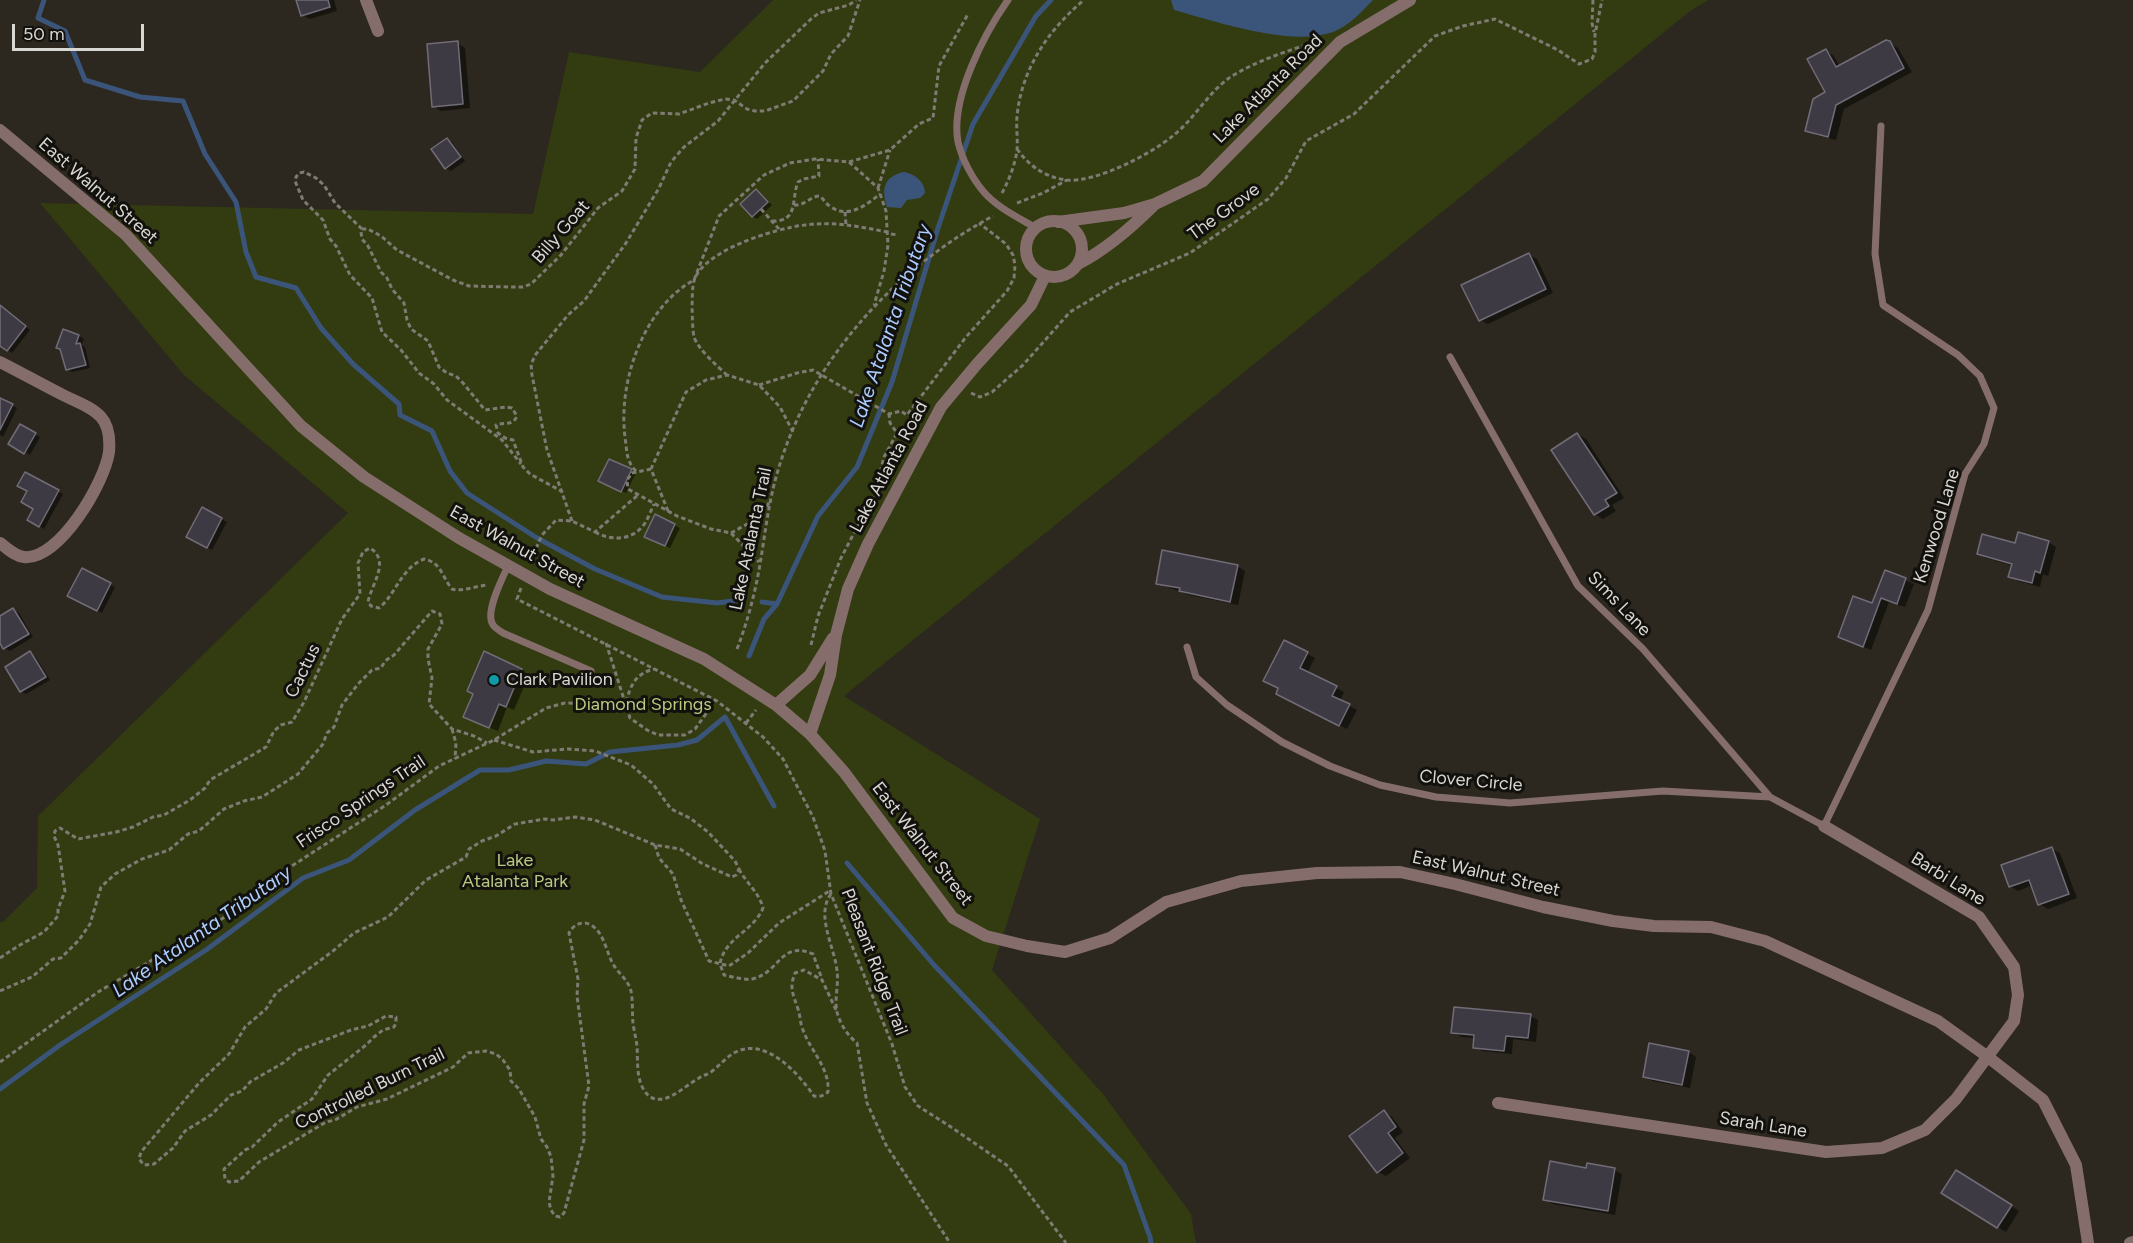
<!DOCTYPE html>
<style>
body{margin:0}
#map{position:relative;width:2133px;height:1243px;overflow:hidden;background:#2c281f;font-family:Figtree,sans-serif}
canvas{display:block}
.scale{position:absolute;left:12px;top:24px;width:132px;height:27px;box-sizing:border-box;border:3px solid #d9d7d1;border-top:0;padding-left:8px;font-size:18px;line-height:21px;white-space:nowrap;color:#d9d7d1;-webkit-text-stroke:4px #13110d;paint-order:stroke}
</style>
<div id="map">
<canvas width="2133" height="1243"></canvas>
<div class="scale">50 m</div>
</div>
<script>
const g = document.querySelector('canvas').getContext('2d');
g.lineJoin = 'round';
function fillPath(path, color) { g.fillStyle = color; g.fill(path, 'evenodd'); }
function stroke(path, color, width, dash) { g.strokeStyle = color; g.lineWidth = width; g.lineCap = dash ? 'butt' : 'round'; g.setLineDash(dash || []); g.stroke(path); }
function label(font, color, halo, rows, align = 'center') {
  g.font = font + ' Figtree,sans-serif'; g.lineWidth = 6; g.setLineDash([]); g.textBaseline = 'middle'; g.strokeStyle = halo; g.fillStyle = color; for (const [text, x, y, turn = 0] of rows) {
    g.save(); g.translate(x, y); g.rotate((+turn || 0) * Math.PI / 180); g.textAlign = isNaN(turn) ? turn : align; if (halo) g.strokeText(text, 0, 0); g.fillText(text, 0, 0); g.restore();
  }
}
fillPath(new Path2D(`
 M773 0H1708L1689 12 844 696 1040 819 992 970 1103 1094 1191 1214 1196 1243H0V923L4 921 37 888 38 816 348 513 184 375 40 203 533 214 569 52 700 72Z`), '#333b10');
fillPath(new Path2D(`
 M1171 0H1373C1362 11 1349 26 1333 32 1291 47 1217 22 1174 10Z
 M904 172C915 174 925 182 925 193L920 198 907 200 901 208 887 207C881 189 884 176 904 172Z`), '#3b557a');
fillPath(new Path2D(`
 M297 0H334L337 11 310 19 302 15Z
 M457 43 465 48 470 108 441 111 433 106Z
 M1889 43 1898 48 1912 72 1844 109 1836 140 1815 135 1807 130 1827 93 1826 51 1834 56 1840 67Z
 M447 139 452 142 465 161 451 171 446 168Z
 M756 191 772 205 757 219 752 216Z
 M1529 255 1537 259 1553 293 1488 324 1480 320Z
 M0 306 30 330 12 353 0 344Z
 M79 336 84 339 81 345 85 347 90 368 72 372 67 369Z
 M0 399 17 408 3 437 0 435Z
 M20 426 40 437 30 455 10 443Z
 M1578 434 1586 439 1624 498 1612 505 1616 511 1603 519 1595 514Z
 M631 470 636 473 626 493 604 483Z
 M26 474 63 494 44 529 29 520 35 508Z
 M202 509 227 522 212 550 188 537Z
 M656 516 680 528 670 548 651 539Z
 M2048 542 2056 547 2048 576 2043 574 2040 587 2018 581 2010 576 2013 566 1986 558 1978 554 2016 545Z
 M1237 566 1245 571 1238 605 1189 595 1157 583Z
 M82 570 115 587 102 613 69 595Z
 M1886 571 1914 584 1905 607 1889 602 1871 650 1840 637 1873 605Z
 M14 610 19 613 33 637 10 651 5 648 0 640V618Z
 M1285 642 1315 658 1307 673 1344 692 1340 701 1357 710 1347 729 1285 698Z
 M30 653 35 656 50 680 26 694 21 691Z
 M521 670 529 675 514 710 507 707 498 731 473 721Z
 M2052 849 2060 853 2077 898 2048 909 2040 904 2033 885 2018 891 2010 886Z
 M1530 1016 1538 1020 1536 1042 1513 1039 1512 1054 1482 1051 1474 1047 1475 1038 1461 1037 1453 1032Z
 M1689 1052 1696 1057 1690 1088 1652 1081 1644 1076Z
 M1384 1112 1392 1117 1403 1132 1395 1138 1410 1158 1386 1176 1378 1172Z
 M1587 1169 1614 1170 1622 1174 1615 1215 1553 1204 1545 1199Z
 M1957 1172 2019 1211 2006 1232 1943 1193Z`), '#0007');
stroke(new Path2D(`
 M44 0 38 18 65 31 85 80 140 97 183 101 205 154 236 202 246 252 256 277 296 288 321 328 353 364 399 404 400 415 432 431 450 471 467 493 537 538 595 569 662 597 717 603 741 600
 M762 602 777 604
 M749 656 764 619 777 604 818 516 857 467 892 382 938 228 973 124 1036 16 1051 0
 M847 863 934 965 1124 1165 1150 1237 1151 1243
 M0 1089 60 1045 206 950 303 878 349 860 415 810 480 770H509L546 761 586 764 610 752 678 745 697 740 725 717 774 806`), '#3b557a', 5);
const building = new Path2D(`
 M296 0H328L330 7 301 16Z
 M1886 40 1890 41 1904 68 1836 105 1828 137 1805 131 1813 99 1825 92 1807 59 1826 49 1836 67Z
 M458 41 463 104 432 107 427 44Z
 M447 138 461 157 445 169 431 149Z
 M756 189 768 202 752 217 740 204Z
 M1529 253 1546 289 1479 321 1461 285Z
 M0 305 26 326 7 351 0 346Z
 M63 329 79 335 76 344 80 343 86 365 66 370 60 349 56 348Z
 M0 398 13 404 0 430Z
 M20 424 36 433 24 454 8 444Z
 M1577 433 1617 493 1605 500 1609 506 1594 515 1551 450Z
 M609 459 632 469 621 492 598 481Z
 M25 472 59 490 39 527 27 520 33 509 21 502 27 491 17 486Z
 M202 507 222 518 207 548 186 537Z
 M655 514 675 524 665 546 644 537Z
 M2018 532 2049 541 2040 573 2035 571 2032 583 2008 577 2012 564 1977 554 1982 534 2015 543Z
 M1162 550 1238 565 1230 602 1179 591 1180 588 1156 584Z
 M82 568 111 583 97 611 67 596Z
 M1885 570 1906 578 1897 604 1881 598 1863 647 1838 637 1853 596 1872 603Z
 M13 608 29 634 3 649 0 643V616Z
 M1284 640 1308 652 1300 668 1337 686 1332 696 1350 704 1339 726 1276 694 1278 688 1263 681Z
 M30 651 46 677 20 692 5 667Z
 M484 651 522 669 506 707 499 704 489 728 463 717 473 694 467 691Z
 M2052 847 2069 894 2038 905 2029 880 2009 887 2001 865Z
 M1454 1007 1531 1014 1528 1038 1506 1036 1504 1051 1473 1048 1474 1035 1451 1033Z
 M1649 1043 1689 1051 1682 1085 1643 1077Z
 M1384 1110 1396 1127 1388 1133 1403 1153 1377 1173 1349 1136Z
 M1550 1161 1586 1168 1587 1163 1615 1168 1608 1211 1543 1200Z
 M1956 1170 2012 1205 1997 1228 1941 1193Z`);
fillPath(building, '#3e3a43');
stroke(building, '#716c77', 1.5);
stroke(new Path2D(`
 M1593 0 1592 23 1594 32
 M1017 149C1029 166 1045 177 1066 180 1096 183 1151 154 1174 135 1195 118 1209 91 1232 76 1260 59 1291 50 1321 40
 M849 162 890 150 919 124 933 118 939 66 968 14
 M878 188 890 150
 M1002 193C1009 180 1015 165 1017 150 1018 139 1016 128 1017 117 1021 70 1048 30 1084 0
 M1017 203 1043 193 1067 180
 M794 205C805 206 810 196 820 196 824 200 826 204 831 207 849 219 866 205 880 194
 M761 209 779 229
 M845 212 846 225
 M772 221C799 222 791 199 798 182L804 179 819 176 818 159
 M362 229 335 203 324 185 316 178 304 172 299 173 296 177 295 181 303 200 323 220 330 239 336 246 350 275 372 298 382 332 401 350 419 373 434 384 447 400 502 440 521 464
 M891 234 898 235
 M727 375C717 366 698 349 694 337 692 328 691 290 694 281 703 250 777 228 805 225 834 221 860 227 888 232
 M759 385 797 373 813 370 889 414 901 411 907 415 966 337 1007 291 1014 278 1015 265 1013 255 1006 244 979 223
 M971 393 980 397 992 392 1023 365 1070 312 1117 284 1190 253 1268 199 1286 178 1306 141 1354 114 1435 36 1463 26 1495 19 1558 50 1579 64 1592 59 1595 52V34L1602 0
 M651 469 632 473 627 480 628 489 677 516 711 529 731 533 759 562
 M636 471C626 461 627 451 625 437 618 382 643 308 694 280L719 216 764 175 790 163 815 159 849 162 878 188 886 211 888 245 884 271 874 305
 M563 492 530 474 523 467 513 440 505 438 498 433 496 425C505 422 513 426 517 416L512 408 506 407 485 410 463 383 456 376 447 373 439 367 428 341 411 329 407 320 404 303 392 289 387 278 381 272 368 246 362 239 361 232 362 229H368L381 236 397 250 453 280 469 286 511 287H523L531 284 561 255 598 208 622 191 635 169 636 138 642 120 652 113 679 114 709 103 725 99 734 100 747 109 755 111H765L793 101 823 71 831 54 848 36 860 0
 M668 511 651 469 686 392 706 380 727 375 759 385 780 407 793 432
 M572 521 547 450 532 375 531 364 536 354 568 315 584 301 626 243 659 188 671 162 684 147 718 121 765 63 811 19 819 13 849 5 856 0
 M595 532C609 540 628 541 640 529 647 523 650 512 654 504
 M731 533 758 518 769 503
 M530 562 542 535 556 520 572 521 595 532 638 495
 M521 588 517 599 717 701 763 737 783 759 813 817 825 851 831 894 892 1044 905 1087 918 1106 948 1125 1008 1166 1066 1243
 M606 643 630 718 647 730 658 735H685L695 729 708 711
 M811 645 818 616 841 558 875 493 884 457 897 433 890 423 889 414
 M737 649C747 623 754 597 759 570 764 542 767 513 774 485 803 369 889 272 993 216
 M626 702C631 684 636 673 655 669
 M746 723 756 710
 M452 729 456 743 455 759
 M494 740 533 752 568 749 595 751 631 765 653 784 671 809 690 818 708 832 735 861 739 869 736 875 732 877 703 864 680 849 655 845 595 820 575 817 553 820 545 819 515 824 496 836 482 841 469 849 466 857 426 880 388 917 354 933 333 951 276 993 266 1009 245 1027 229 1054 199 1083 141 1152 139 1159 144 1165 154 1164 173 1148 185 1131 211 1115 231 1095 242 1091 250 1082 283 1063 299 1050 351 1030 368 1026 386 1016 396 1017V1023L394 1027 383 1030 374 1037 366 1045 328 1075 312 1099 278 1122 252 1147 245 1150 224 1169 225 1179 229 1182 239 1181 259 1162 326 1122 335 1120 357 1107 387 1099 453 1067 468 1053 486 1051 496 1054 503 1060 510 1070 511 1081 519 1089 535 1117 541 1139 547 1147 551 1157 553 1176 549 1202 551 1210 555 1216 560 1217 564 1213 584 1140V1104L589 1086 577 996 578 979 569 933C573 925 582 920 591 925 603 932 606 949 611 960 616 972 628 979 631 991 633 1001 632 1013 633 1023 634 1031 636 1038 637 1046 638 1060 636 1078 644 1090 659 1114 685 1085 699 1078 703 1075 707 1075 711 1072 719 1066 725 1059 732 1054 764 1034 798 1073 814 1096 820 1097 823 1096 828 1092 830 1067 809 1050 802 1027 800 1021 800 1015 798 1009 793 994 789 988 795 973L804 970 822 980 837 1012
 M655 845 659 858 673 874 681 900 709 961 729 966 748 953 779 923 831 890
 M739 869C746 883 759 892 763 908 754 931 724 938 720 964L724 975C733 977 744 980 752 979 780 973 780 940 813 954L822 979
 M831 894C815 915 835 948 837 971 839 984 834 1000 837 1012 840 1024 848 1036 857 1043L867 1103 886 1145 950 1243
 M0 958 18 946 44 932 58 916V909L65 891 58 845 54 836 55 831 60 828 78 839 116 832 133 827 153 817 164 815 190 800 205 788 210 780 266 747 274 731 281 725 292 722 304 702 342 619 360 594 358 563 363 552 370 548C391 561 371 585 368 602L371 606 379 608C396 594 401 568 424 559 441 562 442 577 452 589 462 592 476 586 487 585
 M0 991 32 977 53 959 61 958 79 940 90 924 101 887 115 874 142 859 169 850 188 834 199 831 224 809 244 801 262 797 298 774 323 744 327 733 334 727 342 705 358 684 372 670 381 668 385 661 394 655 432 611 440 614 442 624 428 649V659L432 678 429 704 452 729 474 736 487 743
 M0 1062 98 992 230 914 284 871 386 805 439 766 494 740 546 708 565 703 626 704`), '#7e7b74', 3, [4.5, 3]);
stroke(new Path2D(`
 M1008 0C984 34 950 99 958 142 962 159 972 178 983 191 996 207 1019 218 1036 228
 M1450 357 1578 586 1643 649 1770 797 1824 826 1928 610 1965 474 1984 444 1994 408 1980 376 1958 355 1883 305 1875 254 1881 126
 M508 566C502 579 486 610 492 623 494 628 499 630 503 633L591 671
 M1187 647 1196 677 1227 705 1282 742 1330 766 1380 785 1436 797 1510 803 1663 791 1770 797`), '#856d6c', 7);
stroke(new Path2D(`
 M366 0 378 31
 M0 130 126 235 301 426 364 477 459 538 550 589 704 659 776 705 810 734 844 772 953 918 986 936 1027 946 1065 952 1110 938 1166 902 1241 881 1317 873 1400 872 1455 884 1543 907 1613 921 1654 926 1711 927 1765 941 1938 1021 1988 1057 2043 1100 2076 1165 2088 1243
 M1026 249a28 28 0 1 1 56 0a28 28 0 1 1-56 0Z
 M1058 222 1124 213 1155 204 1203 181 1340 42 1410 0
 M1078 264C1107 249 1131 228 1154 205
 M0 362C22 373 43 385 65 396 77 402 92 407 101 417 109 426 110 440 109 452 105 482 59 561 24 557 15 556 7 548 0 543
 M776 705 810 675 833 638
 M810 734 830 675 836 635 848 589 868 544 941 407 977 364 1031 305 1045 276
 M1498 1103 1826 1152 1882 1148 1925 1130 1956 1099 2014 1021 2018 995 2014 967 1979 917 1824 826
 M2130 1243 2133 1242`), '#856d6c', 12);
for (const [x, y, r, color] of [
 [494,680,6,"#0f9aa8"]
]) { const dot = new Path2D(); dot.arc(x, y, r, 0, 2 * Math.PI); g.fillStyle = color; g.fill(dot); stroke(dot, '#13110d', 2); }
label('18px', '#d9d7d1', '#13110d', [
 ["Lake Atlanta Road",1268,89,-45],
 ["East Walnut Street",98,191,41],
 ["The Grove",1224,212,-36],
 ["Billy Goat",561,232,-49],
 ["Lake Atlanta Road",889,467,-62],
 ["Kenwood Lane",1937,526,-73],
 ["Lake Atalanta Trail",751,539,-78],
 ["East Walnut Street",517,547,29],
 ["Sims Lane",1619,604,46],
 ["Cactus",303,671,-64],
 ["Clover Circle",1471,781,5],
 ["Frisco Springs Trail",361,802,-34],
 ["East Walnut Street",922,844,52],
 ["East Walnut Street",1486,874,13],
 ["Barbi Lane",1948,879,32],
 ["Pleasant Ridge Trail",874,962,69],
 ["Controlled Burn Trail",370,1089,-26],
 ["Sarah Lane",1763,1125,9]
]);
label('18px', '#d9d7d1', '#13110d', [
 ["Clark Pavilion",506,680]
], 'left');
label('18px', '#b9ca80', '#13110d', [
 ["Diamond Springs",643,705],
 ["Lake",515,861],
 ["Atalanta Park",515,882]
]);
label('italic 20px', '#abcdff', '#13110d', [
 ["Lake Atalanta Tributary",891,326,-71],
 ["Lake Atalanta Tributary",202,932,-35]
]);
</script>
